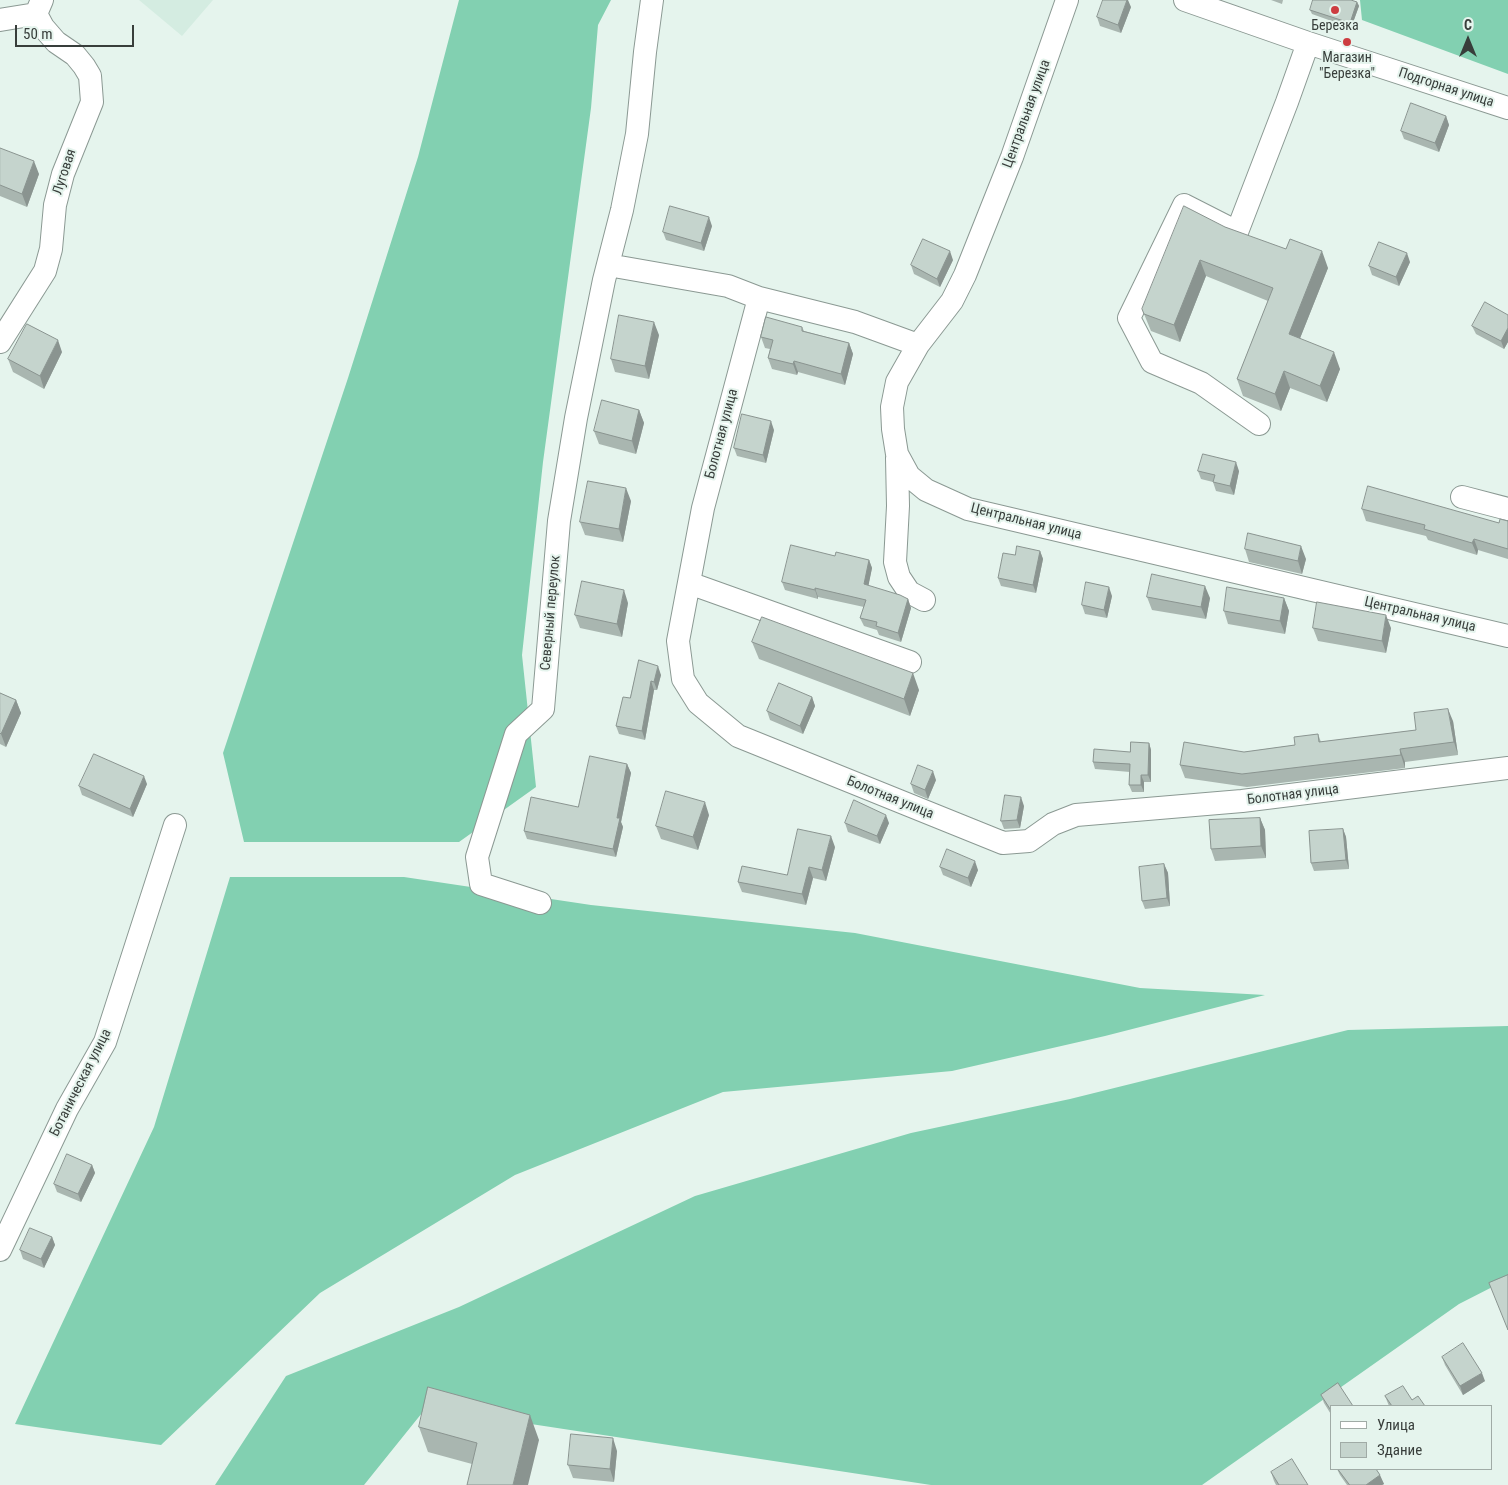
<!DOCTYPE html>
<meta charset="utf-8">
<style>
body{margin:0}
#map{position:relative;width:1508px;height:1485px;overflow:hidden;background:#e5f4ed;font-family:"Roboto Condensed",sans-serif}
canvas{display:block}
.legend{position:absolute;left:1330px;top:1405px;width:162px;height:65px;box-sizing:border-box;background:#e5f4ed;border:1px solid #a0aba6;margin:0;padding:6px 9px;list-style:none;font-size:15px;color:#383e3b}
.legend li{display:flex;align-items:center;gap:10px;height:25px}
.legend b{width:25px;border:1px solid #a0aba6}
.north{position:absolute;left:1443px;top:15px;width:50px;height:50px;-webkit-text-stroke:4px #e5f4ed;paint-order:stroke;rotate:0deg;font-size:14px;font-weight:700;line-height:20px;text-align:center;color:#383e3b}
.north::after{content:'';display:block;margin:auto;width:18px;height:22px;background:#383e3b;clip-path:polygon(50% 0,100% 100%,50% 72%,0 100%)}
.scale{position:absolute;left:15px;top:25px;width:119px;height:22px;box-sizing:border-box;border:2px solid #383e3b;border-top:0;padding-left:6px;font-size:15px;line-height:18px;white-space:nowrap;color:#383e3b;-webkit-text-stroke:4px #e5f4ed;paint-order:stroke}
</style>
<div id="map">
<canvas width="1508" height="1485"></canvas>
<ul class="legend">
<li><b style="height:6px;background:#fff"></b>Улица</li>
<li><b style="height:14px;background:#c5d4cd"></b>Здание</li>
</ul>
<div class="north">С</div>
<div class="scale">50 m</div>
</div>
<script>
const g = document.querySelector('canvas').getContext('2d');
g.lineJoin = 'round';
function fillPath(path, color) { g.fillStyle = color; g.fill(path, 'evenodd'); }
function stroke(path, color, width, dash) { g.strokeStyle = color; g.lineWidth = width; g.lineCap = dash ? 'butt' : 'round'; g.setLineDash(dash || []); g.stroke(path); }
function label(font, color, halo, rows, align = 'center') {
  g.font = font + ' "Roboto Condensed",sans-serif'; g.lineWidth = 4; g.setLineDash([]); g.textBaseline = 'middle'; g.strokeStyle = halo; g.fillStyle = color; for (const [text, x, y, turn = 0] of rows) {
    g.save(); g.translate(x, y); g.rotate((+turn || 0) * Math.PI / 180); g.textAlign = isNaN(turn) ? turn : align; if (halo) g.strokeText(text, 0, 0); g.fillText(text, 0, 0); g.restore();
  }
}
fillPath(new Path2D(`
 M139 0H213L182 36Z`), '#d4ece1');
fillPath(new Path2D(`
 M459 0H611L598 25 591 108 543 462 522 655 536 787 459 842H244L223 753 348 378 418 157Z
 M1360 0H1508V74L1362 20Z
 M230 877H404L591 905 855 933 1140 988 1265 995 1105 1036 952 1071 723 1092 515 1175 320 1293 161 1445 15 1424 154 1127Z
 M1508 1026V1279L1459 1304 1202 1485H931L426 1408 364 1485H215L286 1376 459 1307 695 1196 911 1133 1070 1099 1348 1030Z`), '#82d0b1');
const minor = new Path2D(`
 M1067 0 1012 157 965 275 952 301 918 345 897 382 892 407 893 429 897 454 909 476 926 490 968 509 1508 636
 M1185 0 1308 43 1508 108
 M0 20 36 14 42 0
 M608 265 728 286 759 298 855 322 918 345
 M759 298 703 508 678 641 683 679 698 703 738 736 1003 843 1029 841 1053 824 1076 815 1242 801 1508 768
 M0 342 45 271 51 249 55 205 63 174 92 102 90 76 84 66 75 55 56 42 43 27 36 14
 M1259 424 1201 383 1152 362 1129 318 1184 205 1237 232 1287 102 1308 43
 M897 458 898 506 895 562 899 577 909 592 924 600
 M1462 497 1508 509
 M689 583 910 662
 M540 903 481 884 477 857 516 734 543 709 559 521 576 418 604 280 622 210 637 134 645 52 652 0
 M0 1250 67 1109 105 1042 175 825`);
stroke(minor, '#8b9993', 24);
stroke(minor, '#fff', 22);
fillPath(new Path2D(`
 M1271 0H1283L1282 4Z
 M1357 2 1359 6 1351 28 1312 14 1310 10Z
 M1131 7 1121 33 1100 26 1097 17Z
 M1446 116 1449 125 1439 152 1404 139 1401 131Z
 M0 148 39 174 27 207 0 196Z
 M712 226 704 251 666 240 663 232Z
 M1225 227 1328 268 1300 338 1340 369 1327 402 1290 388 1281 411 1243 396 1237 379 1268 301 1206 276 1180 342 1151 331 1142 309Z
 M953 260 940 287 914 274 911 265Z
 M1410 262 1399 286 1372 275 1369 266Z
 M1508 315V342L1504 349 1476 334 1472 326Z
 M802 327 804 331 849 343 853 354 845 385 798 372 797 375 772 369 768 358 770 349 765 348 761 337Z
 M659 335 649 379 615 372 611 359Z
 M62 352 44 389 13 372 8 359Z
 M639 410 644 423 636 454 599 444 594 431Z
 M774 430 766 463 737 456 734 448Z
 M1198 471H1239L1234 495 1216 491 1213 482 1201 479Z
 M631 501 623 542 585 535 580 522Z
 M1362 509 1499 523 1508 521V559L1478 550 1477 555 1428 540 1426 536 1366 521Z
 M1245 549 1306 559 1302 574 1249 562Z
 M1040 551 1043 559 1036 593 1001 586 998 578 1015 555Z
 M835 556 869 560 872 568 868 586 908 599 911 608 901 642 879 635 877 630 864 626 860 618 864 607 818 597V599L785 590 782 582Z
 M1112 596 1107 618 1085 614 1082 605Z
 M1147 597 1210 598 1206 619 1152 610Z
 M1284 598 1289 611 1285 634 1228 624 1224 611Z
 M628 603 622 637 580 628 575 615Z
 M1313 628H1391L1386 653 1318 641Z
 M752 642 919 690 910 716 759 659Z
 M639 660 661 675 657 690H654L645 740 619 734 616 726 630 698Z
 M0 693 16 700 21 713 6 747 0 744Z
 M812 697 815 706 803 734 770 720 767 711Z
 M1453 721 1458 755 1405 762V768L1247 787 1185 778 1180 765 1244 752 1295 745 1318 734 1321 742 1416 730Z
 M1149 743 1151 750V782H1144V792H1132L1129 785 1130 772 1095 769 1093 762 1130 752Z
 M627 764 631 773 621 822 623 827 616 857 527 839 524 831 578 807Z
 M936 780 928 799 914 793 911 784Z
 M147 784 133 817 82 795 79 786Z
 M1024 806 1020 828 1004 829 1001 821Z
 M709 815 698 850 661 839 656 826Z
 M1260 818 1265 830 1266 858 1215 861 1211 849Z
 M845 823H889L880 844 848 832Z
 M1343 829 1346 837 1349 869 1314 871 1311 863Z
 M835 847 826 881 813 878 806 905 742 892 738 882 787 875Z
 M1164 864 1168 873 1170 906 1145 909 1142 901Z
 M940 867 978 870 971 887 943 875Z
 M92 1165 95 1173 81 1202 57 1192 54 1184Z
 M52 1237 55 1245 44 1268 23 1259 20 1250Z
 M1442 1357 1485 1381 1463 1395 1445 1365Z
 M1321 1395 1332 1406V1416L1324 1403Z
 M1385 1396 1412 1400 1425 1406H1389Z
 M419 1427 539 1440 472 1464 428 1452Z
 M617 1451 614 1482 573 1478 568 1465Z
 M1337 1469H1376L1384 1484 1382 1485H1347L1340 1475Z
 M1271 1472 1308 1485H1276L1274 1481Z`), '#a9b6b0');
fillPath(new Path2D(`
 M1127 0H1128L1131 7 1121 33 1118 25Z
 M1357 2 1359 6 1351 28 1350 23Z
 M1446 116 1449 125 1439 152 1435 143Z
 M34 161 39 174 27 207 22 194Z
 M709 217 712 226 704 251 701 243Z
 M950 251 953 260 940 287 937 279Z
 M1322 251 1328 268 1295 351 1289 334Z
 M1407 253 1410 262 1399 286 1396 277Z
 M1200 260 1206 276 1180 342 1174 325Z
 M654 322 659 335 649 379 645 366Z
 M1508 328V342L1504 349 1501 341Z
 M58 340 62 352 44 389 40 376Z
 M849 343 853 354 845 385 841 374Z
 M1334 352 1340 369 1327 402 1320 386Z
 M794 361 798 372 797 375 793 364Z
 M1284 371 1290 388 1281 411 1275 394Z
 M639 410 644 423 636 454 632 441Z
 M771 421 774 430 766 463 763 455Z
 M1236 462 1239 471 1234 495 1230 486Z
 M626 488 631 501 623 542 619 529Z
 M1474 539 1478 550 1477 555 1472 543Z
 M1301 546 1306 559 1302 574 1298 561Z
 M1040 551 1043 559 1036 593 1033 585Z
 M869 560 872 568 867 593 864 584Z
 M1205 586 1210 598 1206 619 1201 607Z
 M1109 587 1112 596 1107 618 1104 610Z
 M815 588 818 597V599L815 590Z
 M624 590 628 603 622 637 617 624Z
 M1284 598 1289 611 1285 634 1280 621Z
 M908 599 911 608 901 642 898 633Z
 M1386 615 1391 628 1386 653 1382 641Z
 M658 666 661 675 657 690 654 682Z
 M913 673 919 690 910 716 904 699Z
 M651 681 654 690 645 740 642 731Z
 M812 697 815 706 803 734 800 726Z
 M16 700 21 713 6 747 1 734Z
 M1448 709 1453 721 1458 755 1454 742Z
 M1149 743 1151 750V782L1148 775Z
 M1400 749 1405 762V768L1401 755Z
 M627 764 631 773 621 822 623 827 616 857 613 849 617 818Z
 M933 771 936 780 928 799 925 790Z
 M1141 775 1144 782V792L1141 785Z
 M144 776 147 784 133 817 130 809Z
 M1021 797 1024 806 1020 828 1017 820Z
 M705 802 709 815 698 850 693 837Z
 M886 815 889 823 880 844 877 836Z
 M1260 818 1265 830 1266 858 1261 846Z
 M1343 829 1346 837 1349 869 1346 860Z
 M831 836 835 847 826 881 822 870Z
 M975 861 978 870 971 887 968 878Z
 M1164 864 1168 873 1170 906 1167 898Z
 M809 867 813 878 806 905 802 894Z
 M92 1165 95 1173 81 1202 78 1194Z
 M52 1237 55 1245 44 1268 41 1259Z
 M1482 1373 1485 1381 1463 1395 1460 1386Z
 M530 1415 539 1440 528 1485H513Z
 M613 1438 617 1451 614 1482 610 1469Z
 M1380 1475 1384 1484 1382 1485H1366Z`), '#8a9490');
const building = new Path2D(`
 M1103 0H1127L1118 25 1097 17Z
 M1313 0H1351L1357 2 1350 23 1310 10Z
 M1411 103 1446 116 1435 143 1401 131Z
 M0 148 34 161 22 194 0 185Z
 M670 206 709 217 701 243 663 232Z
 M1184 206 1225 227 1286 249 1290 239 1322 251 1289 334 1334 352 1320 386 1284 371 1275 394 1237 379 1273 288 1200 260 1174 325 1144 314 1142 309Z
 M923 239 950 251 937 279 911 265Z
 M1379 242 1407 253 1396 277 1369 266Z
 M1485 302 1508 315V328L1501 341 1472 326Z
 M619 315 654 322 645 366 611 359Z
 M766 317 802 327V331L849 343 841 374 794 361 793 364 768 358 773 340 761 337Z
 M27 324 58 340 40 376 8 359Z
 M602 400 639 410 632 441 594 431Z
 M742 414 771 421 763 455 734 448Z
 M1203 454 1236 462 1230 486 1213 482 1215 475 1198 471Z
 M588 481 626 488 619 529 580 522Z
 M1368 486 1499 523 1500 519 1508 521V549L1474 539 1472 543 1424 529 1425 525 1362 509Z
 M1248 533 1301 546 1298 561 1245 549Z
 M791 545 835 556 836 552 869 560 864 584 900 595 908 599 898 633 876 626 877 622 860 618 866 600 815 588V590L782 582Z
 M1017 546 1040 551 1033 585 998 578 1003 553 1015 555Z
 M1152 574 1205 586 1201 607 1147 597Z
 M582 581 624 590 617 624 575 615Z
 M1086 582 1109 587 1104 610 1082 605Z
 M1227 587 1284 598 1280 621 1224 611Z
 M1317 602 1386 615 1382 641 1313 628Z
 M762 617 913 673 904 699 752 642Z
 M639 660 658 666 654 682 651 681 642 731 616 726 623 697 630 698Z
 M779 683 812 697 800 726 767 711Z
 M0 693 16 700 1 734 0 733Z
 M1448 709 1454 742 1400 749 1401 755 1242 774 1180 765 1184 742 1244 752 1295 745 1294 737 1318 734 1319 742 1416 730 1414 713Z
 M1131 742 1149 743 1148 775H1141V785H1129L1130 764 1093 762 1094 749 1130 752Z
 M94 754 144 776 130 809 79 786Z
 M590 756 627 764 617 818H620L613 849 524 831 531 797 578 807Z
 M918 765 933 771 925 790 911 784Z
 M666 791 705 802 693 837 656 826Z
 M1005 795 1021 797 1017 820 1001 821Z
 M854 800 886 815 877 836 845 823Z
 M1260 818 1261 846 1211 849 1209 820Z
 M798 829 831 836 822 870 809 867 802 894 738 882 742 866 787 875Z
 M1343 829 1346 860 1311 863 1309 831Z
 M947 849 975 861 968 878 940 867Z
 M1164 864 1167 898 1142 901 1139 867Z
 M67 1154 92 1165 78 1194 54 1184Z
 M30 1228 52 1237 41 1259 20 1250Z
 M1508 1275V1330L1489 1283Z
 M1463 1343 1482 1373 1460 1386 1442 1357Z
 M1338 1383 1353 1406H1332V1412L1321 1395Z
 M1403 1386 1412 1400 1418 1396 1425 1406H1392L1385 1396Z
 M428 1387 530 1415 513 1485H467L477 1443 419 1427Z
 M571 1434 613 1438 610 1469 568 1465Z
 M1292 1459 1308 1485H1279L1271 1472Z
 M1338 1469H1376L1380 1475 1366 1485H1350Z`);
fillPath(building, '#c5d4cd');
stroke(building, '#8a9490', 1);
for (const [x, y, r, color] of [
 [1335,10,5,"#cd3d41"],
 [1347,42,5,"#cd3d41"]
]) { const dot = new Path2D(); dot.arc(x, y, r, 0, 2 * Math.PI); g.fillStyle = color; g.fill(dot); stroke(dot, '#e5f4ed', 2); }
label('14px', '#383e3b', '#e5f4ed', [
 ["Березка",1335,26],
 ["Магазин",1347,58],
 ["\"Березка\"",1347,74]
]);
label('14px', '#383e3b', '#e5f4ed', [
 ["Подгорная улица",1446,88,18],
 ["Центральная улица",1027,114,-70],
 ["Луговая",65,172,-72],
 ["Болотная улица",722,434,-75],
 ["Центральная улица",1026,522,14],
 ["Северный переулок",551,613,-85],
 ["Центральная улица",1420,615,13],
 ["Болотная улица",1293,795,-7],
 ["Болотная улица",890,798,22],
 ["Ботаническая улица",81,1083,-63]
]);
</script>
